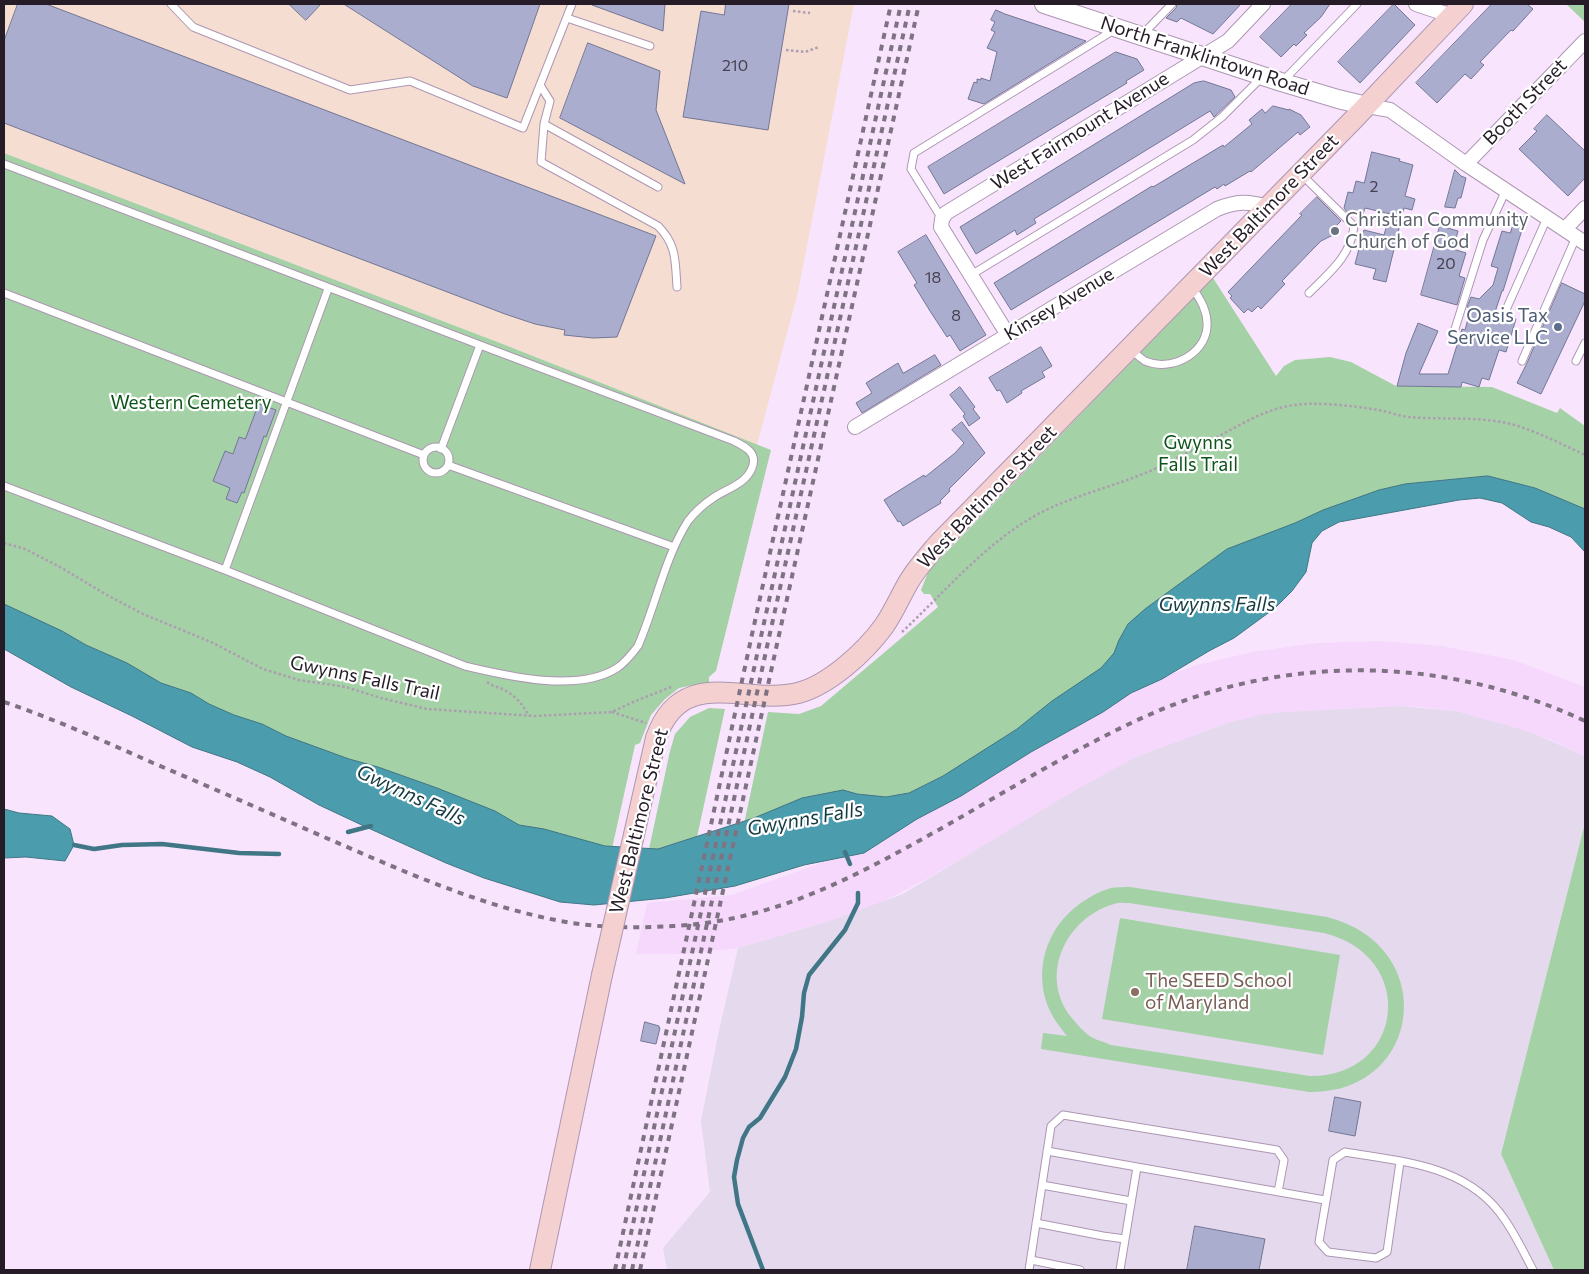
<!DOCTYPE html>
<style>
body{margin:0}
#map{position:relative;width:1589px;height:1274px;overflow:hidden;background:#f8e5fd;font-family:Commissioner,sans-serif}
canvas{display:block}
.frame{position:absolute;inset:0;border:5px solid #251c27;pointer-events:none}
</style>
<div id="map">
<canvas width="1589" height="1274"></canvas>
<div class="frame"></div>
</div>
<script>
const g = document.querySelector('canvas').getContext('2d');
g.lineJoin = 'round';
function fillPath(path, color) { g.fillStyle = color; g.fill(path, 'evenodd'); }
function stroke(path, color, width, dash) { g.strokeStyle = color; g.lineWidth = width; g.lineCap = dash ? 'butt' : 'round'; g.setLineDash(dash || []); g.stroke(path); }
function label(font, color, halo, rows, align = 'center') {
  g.font = font + ' Commissioner,sans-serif'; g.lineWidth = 4.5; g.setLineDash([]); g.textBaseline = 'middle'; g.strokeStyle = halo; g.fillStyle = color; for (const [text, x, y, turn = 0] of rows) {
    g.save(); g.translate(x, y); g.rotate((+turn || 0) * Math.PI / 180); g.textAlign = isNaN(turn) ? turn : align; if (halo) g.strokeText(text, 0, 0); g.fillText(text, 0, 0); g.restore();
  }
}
fillPath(new Path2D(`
 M1380 641 1442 646 1514 660 1585 687V756L1548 739 1456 711 1420 707 1399 706 1284 712 1228 723 1138 756 928 878 827 931 829 921 738 948 684 954H636L647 903 732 895 851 852 1139 686 1197 665 1257 651 1318 643Z`), '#f5d8fc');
fillPath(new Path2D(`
 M4 4H854L798 292 757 445 500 343 4 153Z`), '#f5ddd2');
fillPath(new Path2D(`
 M1399 706 1456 711 1530 732 1585 756V823L1501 1154 1554 1270H667L663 1248 710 1192 701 1121 718 1035 738 948 830 921 903 894 1079 788 1138 756 1228 723 1260 715 1284 712Z`), '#e5d9ee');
fillPath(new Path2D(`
 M1566 4H1585V22Z
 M4 153 500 343 771 450 716 671 709 677V682L679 688 665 699 651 715 640 743 635 745 605 880 4 637Z
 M1213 278 1276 376 1284 366 1295 360 1330 357 1351 362 1396 386 1492 387 1557 413 1560 408 1585 426V535L1475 488 1304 526 1109 684 949 787 739 847 768 712 799 714 821 706 938 607 930 594H924L921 590 929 570Z
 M709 708 725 709 688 878 643 877 670 751 675 734 690 717Z
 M1585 823V1270H1554L1501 1154Z
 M1130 887 1327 917C1441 946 1423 1094 1309 1092L1041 1049 1043 1033 1067 1036C1059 1026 1052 1017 1047 1004 1033 964 1050 921 1087 899 1093 895 1103 890 1111 888 1117 887 1124 887 1130 887ZM1129 903 1324 933C1418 956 1405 1077 1310 1076L1111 1045C1105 1042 1099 1041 1093 1038 1084 1033 1077 1024 1071 1017 1041 978 1062 927 1103 908 1106 907 1110 905 1114 904 1118 902 1124 903 1129 903Z
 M1120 918 1340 955 1323 1055 1102 1019Z`), '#a5d1a6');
const water = new Path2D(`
 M1488 476 1535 488 1585 509V552L1571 537 1549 527 1531 522 1502 503 1480 498 1459 500 1339 522 1322 531 1312 543 1306 572 1292 591 1275 608 1234 638 1209 651 1162 679 1131 693 1103 712 1031 752 961 796 917 819 864 853 804 865 735 886 665 898 594 905 560 902 484 878 446 863 366 827 319 805 270 777 237 762 192 747 132 716 71 687 4 649V604L62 631 86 645 127 663 161 683 191 693 209 704 234 715 262 724 286 736 349 759 378 767 437 788 495 811 519 825 544 829 605 846 658 849 754 818 802 798 843 790 857 794 886 797 909 793 943 776 1017 729 1052 701 1101 668 1114 653 1119 640 1128 624 1145 609 1227 549 1295 523 1323 510 1379 490 1405 484Z
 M4 809 19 813 52 816 70 829 74 845 65 861 26 857 4 858Z`);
fillPath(water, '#4b9cad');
stroke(water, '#407685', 1);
stroke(new Path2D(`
 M348 832 371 826
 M74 845 94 849 122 845 162 844 239 853 279 854
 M845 852 850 864
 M763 1270 738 1204 734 1177 737 1160 743 1138 749 1127 760 1118 785 1077 796 1049 802 1017 804 993 809 975 845 930 858 903V893`), '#407685', 4.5);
const building = new Path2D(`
 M18 4H46L656 236 617 337 593 338 564 335 565 330 535 324 505 314 4 123V41Z
 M289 4H321L306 20Z
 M344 4H540L507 98 473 86Z
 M592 4H665L663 31 592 5Z
 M726 4H789L768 130 683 117 701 11 724 15Z
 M1177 4H1241L1213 34 1181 18 1177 22 1166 18 1176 8Z
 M1292 4H1330L1321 17 1304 33 1307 35 1296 46 1294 44 1281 57 1260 37Z
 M1394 4 1415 25 1360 83 1338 62Z
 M1492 4H1527L1533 9 1513 31 1511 30 1480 62 1484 65 1471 79 1465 74 1437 103 1416 83Z
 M996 10 1005 14 1086 41 984 104 968 99 974 82 977 83V79L981 80V78L990 81 997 52 987 48 995 32 991 30 995 22 991 20Z
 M588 43 660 71 656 110 685 184 560 118Z
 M1116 52 1137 59 1144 70 1126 81 1127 83 944 194 928 167Z
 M1204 81 1231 90 1235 97 1214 117 1210 111 1034 219 1036 223 1017 235 1015 230 976 254 960 227 1194 83Z
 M1273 106 1289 110V109L1301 115 1310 127 1300 135 1298 132 1251 172 1250 171 1225 186 1224 184 1217 189 1215 187 1011 310 994 283 1152 186 1153 187 1223 145 1224 147 1252 124 1249 120 1262 109 1265 113Z
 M1547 115 1585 151V178L1568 196 1519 149 1537 131 1534 129Z
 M1372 152 1400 159 1399 161 1413 165 1405 196 1415 199 1412 210 1404 208 1386 282 1373 279 1376 269 1355 264 1364 230 1384 235 1390 214 1365 208 1362 217 1348 213 1344 208 1348 192 1353 193 1356 181 1364 183Z
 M1455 170 1461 176 1466 178 1461 198H1458L1455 208 1445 207Z
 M1317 197 1341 221 1333 229 1337 233 1321 241 1314 248 1282 281 1285 284 1261 309 1258 306 1252 312 1248 309 1244 313 1230 298 1232 296 1228 292 1302 215 1300 214Z
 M1516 215 1526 217 1503 291H1502L1495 312 1500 314 1503 317 1508 316 1516 319 1506 352 1499 350 1489 380 1482 378 1479 387 1462 382 1461 387 1397 386 1406 353 1418 323 1438 331 1419 374H1448L1462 329 1465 330 1471 308 1467 307 1471 297 1479 299 1493 285 1498 268 1491 266 1502 231 1510 233Z
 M1440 226 1458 231 1453 249 1466 253 1459 276 1465 278 1457 305 1421 295Z
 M926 235 986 335 960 351 950 335 947 337 930 311 914 285 917 283 898 252Z
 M1562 283 1585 294V301L1541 394 1517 383 1527 363Z
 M1041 347 1052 366 1042 372 1045 377 1021 391 1022 393 1007 403 1000 390 997 391 989 378Z
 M935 355 941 365 862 413 856 403 872 393 866 383 898 363 903 373Z
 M960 387 975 407 973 409 980 418 969 426 963 416 965 414 950 395Z
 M259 404 276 410 266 437 264 436 244 493 242 492 237 503 226 499 230 488 213 481 225 451 233 454 239 437 245 439Z
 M962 422 985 453 949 489 950 491 940 501 941 503 903 526 900 521 898 522 884 500 924 475 925 477 955 453 964 443 952 430Z
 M645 1022 659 1026V1028H660L656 1044 641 1041Z
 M1335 1097 1361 1102 1355 1136 1329 1131Z
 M1195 1226 1265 1239 1259 1270H1187Z`);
fillPath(building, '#aaadce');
stroke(building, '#737695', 1);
const service = new Path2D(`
 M171 4 193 27 350 90 410 81 523 128 572 4
 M567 18 650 46
 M1142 35 1172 4
 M1282 82 1357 4
 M540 85 550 101 544 124 658 187
 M544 124 541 162 658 226C677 245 675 261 677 287
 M4 164 480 345 441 449
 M1301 174 1354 226C1351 256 1329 273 1309 293
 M942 219 911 169 914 153 1114 30
 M971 275 1193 140 1222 117 1261 78
 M4 293 424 455
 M1505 312 1547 218
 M1454 332 1483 240 1506 190
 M1130 349C1135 353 1140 358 1145 361 1170 372 1205 355 1207 327 1208 312 1201 299 1192 288
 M1522 361 1576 237
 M1576 361 1585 343
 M423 460a13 13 0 1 1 26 0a13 13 0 1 1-26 0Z
 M448 465 674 547
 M4 486 225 570 465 666C507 676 578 693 617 668 626 662 632 654 638 646 656 605 664 559 688 521 695 512 704 504 713 498 726 489 746 484 752 468 758 453 746 447 734 441L480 345
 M225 570 328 289
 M1047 1151 1137 1167
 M1400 1162 1387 1252 1376 1258 1328 1252 1319 1242 1333 1160 1345 1152C1404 1162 1469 1165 1505 1220 1516 1236 1524 1253 1533 1270
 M1042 1185 1131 1201
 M1036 1223 1103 1236 1125 1239
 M1031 1260 1080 1270
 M1029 1270 1051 1126 1063 1115 1277 1150 1284 1160 1278 1192
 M1120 1270 1137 1167 1325 1200`);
const minor = new Path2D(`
 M1416 4 1452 16
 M1367 106 1390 110 1466 164 1585 243
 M1466 164 1585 41
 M1565 229 1585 208
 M1008 335 941 227 942 219 946 213 1228 41 1263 4
 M855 427 1217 209C1237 201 1248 201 1268 207`);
const tertiary = new Path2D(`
 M1044 4 1281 82 1338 99 1367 106`);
const secondary = new Path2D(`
 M656 738C682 664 746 706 798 693 829 685 865 652 884 626 893 613 900 597 908 583 916 569 927 557 938 544L1353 120 1463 4
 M540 1270 602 975`);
stroke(service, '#ad96b2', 9);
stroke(minor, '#ad96b2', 16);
stroke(tertiary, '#ad96b2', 20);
stroke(secondary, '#ad96b2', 22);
stroke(new Path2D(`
 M793 11 810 13
 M786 50 805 52 819 47
 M4 543 25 549 60 567 107 595 143 614 211 642 263 669 299 680 346 687 381 698 427 709 535 716 612 712 633 702 671 687
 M902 632C946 591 986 542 1040 513 1079 493 1122 485 1161 466 1179 457 1197 448 1215 438 1237 427 1260 412 1284 407 1311 400 1352 406 1379 410 1389 412 1399 416 1409 417 1442 420 1478 416 1511 424 1537 431 1561 444 1585 455
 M487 682C493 687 500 687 506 691 517 697 523 705 529 716
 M612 712 646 723`), '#ad9db0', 2.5, [2.5, 2.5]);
stroke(service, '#fff', 7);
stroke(minor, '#fff', 14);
stroke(tertiary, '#fff', 18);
stroke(secondary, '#f4d0d1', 20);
stroke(new Path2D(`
 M4 702C54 719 104 741 153 763 210 787 267 812 324 837 403 871 486 909 572 923 605 928 640 928 673 926 777 921 860 874 949 824 1019 784 1090 739 1165 708 1302 653 1452 659 1585 721
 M615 1270 751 639 891 4
 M623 1270 760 641 901 4
 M632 1270 768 642 910 4
 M640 1270 777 644 919 4`), '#7f7283', 4, [6, 6]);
const secondaryBridge = new Path2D(`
 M602 975 656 738`);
stroke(secondaryBridge, '#ad96b2', 22, []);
stroke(secondaryBridge, '#f4d0d1', 20);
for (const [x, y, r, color] of [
 [1335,231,5,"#6b7280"],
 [1558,327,5,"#5c6f8a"],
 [1135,992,5,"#8d6e63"]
]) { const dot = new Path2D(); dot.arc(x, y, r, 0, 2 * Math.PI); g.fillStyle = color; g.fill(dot); stroke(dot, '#fff', 2); }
label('16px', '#464051', null, [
 ["210",735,66],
 ["2",1374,187],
 ["20",1446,264],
 ["18",933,278],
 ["8",956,316]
]);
label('19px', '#251c27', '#fff', [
 ["North Franklintown Road",1205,56,18],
 ["Booth Street",1525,102,-46],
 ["West Fairmount Avenue",1080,131,-32],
 ["West Baltimore Street",1269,206,-46],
 ["Kinsey Avenue",1059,304,-31],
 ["West Baltimore Street",987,497,-46],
 ["Gwynns Falls Trail",365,678,12],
 ["West Baltimore Street",639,821,-76]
]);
label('19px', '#5b616d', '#fff', [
 ["Christian Community",1345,220],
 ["Church of God",1345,242]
], 'left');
label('19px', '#4e5e75', '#fff', [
 ["Oasis Tax",1548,316],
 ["Service LLC",1548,338]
], 'right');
label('19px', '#0e541a', '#fff', [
 ["Western Cemetery",191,403],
 ["Gwynns",1198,443],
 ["Falls Trail",1198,465]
]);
label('19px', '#785e54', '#fff', [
 ["The SEED School",1145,981],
 ["of Maryland",1145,1003]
], 'left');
label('italic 20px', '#143a42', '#fff', [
 ["Gwynns Falls",1217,604],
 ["Gwynns Falls",411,795,25],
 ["Gwynns Falls",805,819,-10]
]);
</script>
